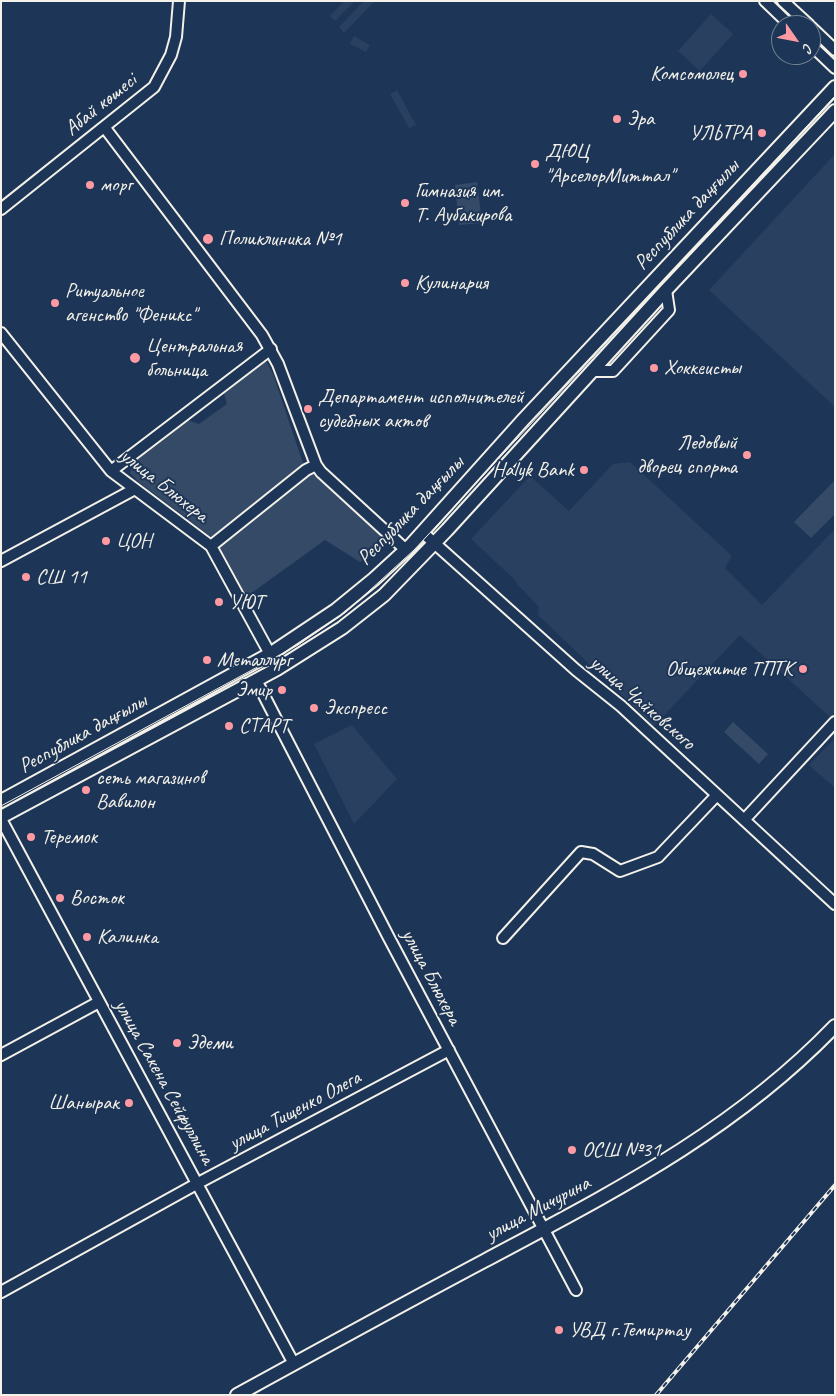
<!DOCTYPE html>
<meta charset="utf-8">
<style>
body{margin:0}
#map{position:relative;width:836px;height:1396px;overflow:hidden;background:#1d3557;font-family:Caveat,sans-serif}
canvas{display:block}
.frame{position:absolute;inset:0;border:2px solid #f4f1e8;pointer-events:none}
.north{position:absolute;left:771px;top:15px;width:50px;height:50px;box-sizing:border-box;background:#1d3557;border:1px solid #738091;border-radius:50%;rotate:123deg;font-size:14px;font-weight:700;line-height:20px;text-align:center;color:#f4f1e8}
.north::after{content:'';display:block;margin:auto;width:18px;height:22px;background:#ff9aa2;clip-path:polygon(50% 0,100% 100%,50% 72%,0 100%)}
</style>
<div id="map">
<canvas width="836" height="1396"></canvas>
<div class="frame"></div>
<div class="north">С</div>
</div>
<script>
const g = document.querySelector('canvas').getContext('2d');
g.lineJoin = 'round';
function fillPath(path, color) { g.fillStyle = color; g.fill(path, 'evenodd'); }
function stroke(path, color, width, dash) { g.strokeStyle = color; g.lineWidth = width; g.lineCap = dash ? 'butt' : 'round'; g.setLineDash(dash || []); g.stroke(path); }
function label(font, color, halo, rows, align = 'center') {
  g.font = font + ' Caveat,sans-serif'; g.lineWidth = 4; g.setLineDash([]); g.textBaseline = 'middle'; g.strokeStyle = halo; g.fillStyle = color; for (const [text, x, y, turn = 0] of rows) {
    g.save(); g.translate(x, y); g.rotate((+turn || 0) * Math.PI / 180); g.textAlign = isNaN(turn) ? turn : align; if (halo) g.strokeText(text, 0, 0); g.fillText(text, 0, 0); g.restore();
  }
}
fillPath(new Path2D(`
 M344 1H355L335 21 330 16Z
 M364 1H375L344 33 339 27Z
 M711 14 733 34 700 71 678 51Z
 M354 36 370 45 366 52 350 44Z
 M397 90 416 125 409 128 390 94Z
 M835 154V407L709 290Z
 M630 462 732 556 725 568 762 605 835 529V712L830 717 740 635 654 726 538 615 539 607 517 584 515 580 471 539 530 476 569 511 613 464Z
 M352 725 397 779 354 824 314 744Z
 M835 738V788L809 765Z`), '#2a4060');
fillPath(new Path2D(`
 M477 182 482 223 459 225 455 185Z
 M265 359 273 374 304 466 213 538 140 483 130 473 135 459 187 420 199 424 227 404 223 390Z
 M313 471 389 541 360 562 325 540 246 597 218 544Z
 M835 480V514L811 538 794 522Z
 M733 722 768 754 759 764 724 732Z`), '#354a67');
const minor = new Path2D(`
 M765 1 790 25
 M783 1 809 25
 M811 27 835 50
 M811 45 835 68
 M105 128 262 335 278 364 316 465 321 472 406 550
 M1 209 154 87 171 55 176 37 179 1
 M1 333 111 471 211 546 270 654
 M593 371H613L669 310 666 290
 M111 471 271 349
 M422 532 576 670 621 706 835 904
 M211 546 306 470 316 465
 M1 561 133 490
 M256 680 388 936 576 1290
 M1 819 294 1364
 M744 820 835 722
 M503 938 581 852 593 854 620 871 658 857 717 795
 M1 1055 99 1002
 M1 1292 198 1183 449 1050`);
const major = new Path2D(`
 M1 801 270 654 336 610 374 579 410 546 523 420 835 87
 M1 817 277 669 342 628 384 595 447 530 666 290 835 111
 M237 1395C319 1350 401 1305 484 1261 611 1193 733 1132 835 1026`);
stroke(minor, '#f4f1e8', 14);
stroke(major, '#f4f1e8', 16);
stroke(minor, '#1d3557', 10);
stroke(major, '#1d3557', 12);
stroke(new Path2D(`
 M1 806 298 645 346 612 414 550 835 96`), '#f4f1e8', 1);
const rail = new Path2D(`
 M656 1395 835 1185`);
stroke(rail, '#f4f1e8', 4);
stroke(rail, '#1d3557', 2, [5.5]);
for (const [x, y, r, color] of [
 [743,74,5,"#ff9aa2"],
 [617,119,5,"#ff9aa2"],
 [762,133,5,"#ff9aa2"],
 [535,164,5,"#ff9aa2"],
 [90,185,5,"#ff9aa2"],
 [405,203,5,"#ff9aa2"],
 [208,239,6,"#ff9aa2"],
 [405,283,5,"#ff9aa2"],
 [55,303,5,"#ff9aa2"],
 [135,358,6,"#ff9aa2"],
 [654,368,5,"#ff9aa2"],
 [308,409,5,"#ff9aa2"],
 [747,455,5,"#ff9aa2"],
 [584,470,5,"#ff9aa2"],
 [106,541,5,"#ff9aa2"],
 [26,577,5,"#ff9aa2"],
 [219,602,5,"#ff9aa2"],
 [207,660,5,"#ff9aa2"],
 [803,669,5,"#ff9aa2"],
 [282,690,5,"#ff9aa2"],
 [314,708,5,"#ff9aa2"],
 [229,726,5,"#ff9aa2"],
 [86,790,5,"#ff9aa2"],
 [31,837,5,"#ff9aa2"],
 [60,898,5,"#ff9aa2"],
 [87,937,5,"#ff9aa2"],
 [177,1043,5,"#ff9aa2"],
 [129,1103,5,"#ff9aa2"],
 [572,1150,5,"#ff9aa2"],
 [559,1330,5,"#ff9aa2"]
]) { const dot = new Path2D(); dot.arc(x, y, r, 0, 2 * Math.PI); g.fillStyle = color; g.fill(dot); stroke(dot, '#1d3557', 2); }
label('21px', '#f4f1e8', '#1d3557', [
 ["Комсомолец",733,74,"right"],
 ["Эра",627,119],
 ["УЛЬТРА",752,133,"right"],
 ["ДЮЦ",545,152],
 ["\"АрселорМиттал\"",545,176],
 ["морг",100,185],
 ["Гимназия им.",415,191],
 ["Т. Аубакирова",415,215],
 ["Поликлиника №1",219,239],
 ["Кулинария",415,283],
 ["Ритуальное",65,291],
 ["агенство \"Феникс\"",65,315],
 ["Центральная",146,346],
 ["больница",146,370],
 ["Хоккеисты",664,368],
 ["Департамент исполнителей",318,397],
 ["судебных актов",318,421],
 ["Ледовый",737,443,"right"],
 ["дворец спорта",737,467,"right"],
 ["Halyk Bank",574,470,"right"],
 ["ЦОН",116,541],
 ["СШ 11",36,577],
 ["УЮТ",229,602],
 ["Металлург",217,660],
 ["Общежитие ТПТК",793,669,"right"],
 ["Эмир",272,690,"right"],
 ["Экспресс",324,708],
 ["СТАРТ",239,726],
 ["сеть магазинов",96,778],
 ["Вавилон",96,802],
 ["Теремок",41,837],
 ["Восток",70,898],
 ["Калинка",97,937],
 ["Эдеми",187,1043],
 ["Шанырак",119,1103,"right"],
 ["ОСШ №31",582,1150],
 ["УВД г.Темиртау",569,1330]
], 'left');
label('21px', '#f4f1e8', '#1d3557', [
 ["Абай көшесі",101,105,-39],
 ["Республика даңғылы",687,215,-47],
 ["улица Блюхера",164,486,38],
 ["Республика даңғылы",411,511,-46],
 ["улица Чайковского",642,703,41],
 ["Республика даңғылы",83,734,-29],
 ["улица Блюхера",431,977,62],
 ["улица Сакена Сейфуллина",164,1082,61],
 ["улица Тищенко Олега",295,1111,-28],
 ["улица Мичурина",538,1209,-28]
]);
</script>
